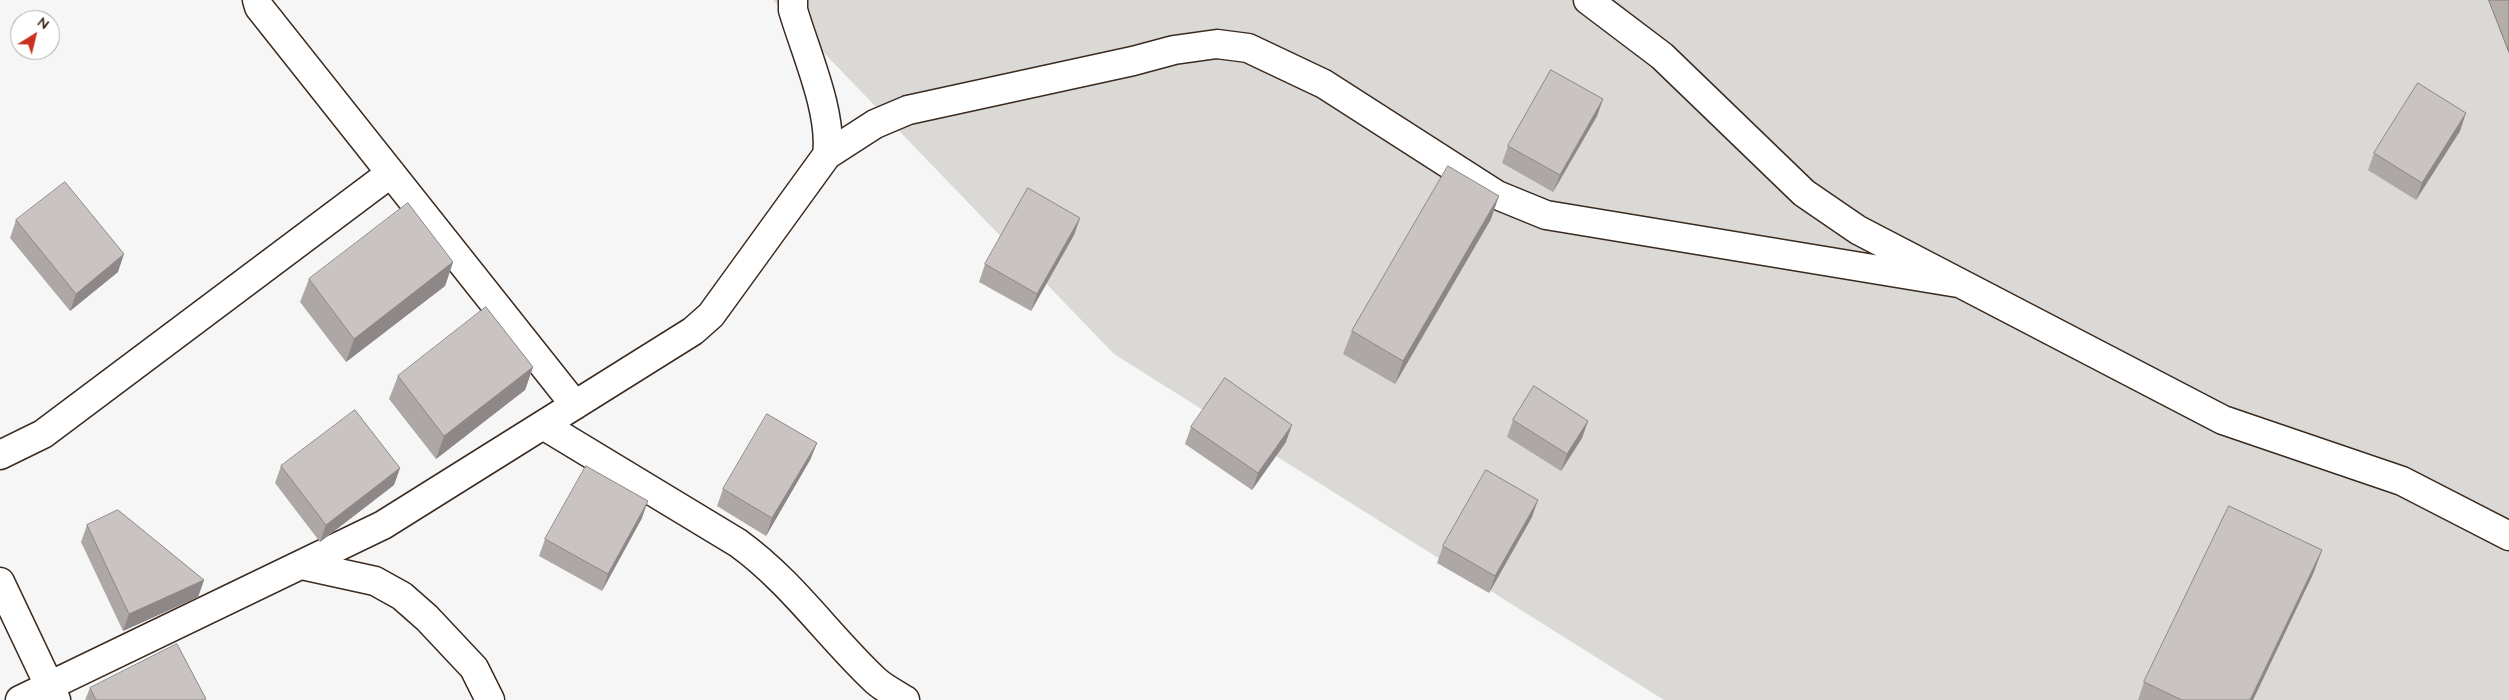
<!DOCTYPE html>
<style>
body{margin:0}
#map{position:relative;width:2509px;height:700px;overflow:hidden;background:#f7f6f6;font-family:"Architects Daughter",sans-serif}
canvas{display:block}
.north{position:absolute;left:10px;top:10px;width:50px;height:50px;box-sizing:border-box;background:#fff;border:1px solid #b1aaa5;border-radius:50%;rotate:36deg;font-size:14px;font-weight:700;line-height:20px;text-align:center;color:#3b2a1e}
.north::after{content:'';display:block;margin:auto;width:18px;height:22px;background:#c8321e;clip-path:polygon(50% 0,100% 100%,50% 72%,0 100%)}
</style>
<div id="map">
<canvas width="2509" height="700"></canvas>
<div class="north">N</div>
</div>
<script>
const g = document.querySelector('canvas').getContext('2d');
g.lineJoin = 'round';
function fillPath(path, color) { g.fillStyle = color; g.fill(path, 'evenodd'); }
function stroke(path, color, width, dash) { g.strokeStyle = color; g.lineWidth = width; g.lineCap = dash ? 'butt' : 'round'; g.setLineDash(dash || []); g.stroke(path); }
fillPath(new Path2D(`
 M773 0H2509V700H1664L1114 354Z`), '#dbd9d6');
const water = new Path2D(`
 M2489 0H2509V52Z`);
fillPath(water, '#b4aeaa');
stroke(water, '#847972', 1);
const street = new Path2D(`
 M257 0 259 7 575 405
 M1588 0 1662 56 1804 193 1858 230 2223 420 2402 481 2509 536
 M827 155 875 124 908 110 1133 61 1174 50 1217 44 1248 48 1324 84 1497 195 1546 215 1958 283
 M543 425 738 543C792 582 828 636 876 681 885 689 896 694 905 700
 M0 455 43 434 391 173
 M302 565 375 581 402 596 427 618 474 668 490 700
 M0 582 56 700
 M20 700 383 525 693 331 711 315 827 155C833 113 805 51 793 10V0`);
stroke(street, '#3b2a1e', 31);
stroke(street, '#fff', 28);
fillPath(new Path2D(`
 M1603 99 1597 116 1553 192 1502 163 1508 146Z
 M2460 131 2416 200 2368 170 2374 153Z
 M1080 218 1074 235 1031 311 979 282 985 264Z
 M1491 219 1395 384 1343 354 1352 331Z
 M16 220 118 272 70 311 10 238Z
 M453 262 445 286 346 362 300 302 309 279Z
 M533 367 525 390 436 459 389 399 398 376Z
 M1513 420 1588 421 1582 438 1561 471 1507 437Z
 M1191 427 1286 442 1252 490 1185 444Z
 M817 443 810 460 766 536 717 506 723 489Z
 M281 466 400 468 394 485 320 542 275 483Z
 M1532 517 1489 593 1437 563 1443 546Z
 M642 518 602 591 539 556 545 539Z
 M87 525 204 580 198 597 123 631 81 542Z
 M2322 550 2313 574 2253 700H2138L2144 682Z
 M90 688 205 700H85Z`), '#ada8a6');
fillPath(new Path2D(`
 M1603 99 1597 116 1553 192 1560 175Z
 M2466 113 2460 131 2416 200 2422 183Z
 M1499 196 1491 219 1395 384 1403 361Z
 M1080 218 1074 235 1031 311 1037 294Z
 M124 254 118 272 70 311 76 294Z
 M453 262 445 286 346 362 354 339Z
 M533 367 525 390 436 459 444 436Z
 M1588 421 1582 438 1561 471 1567 454Z
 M1292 425 1286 442 1252 490 1258 473Z
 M817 443 810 460 766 536 772 518Z
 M400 468 394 485 320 542 326 525Z
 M1538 500 1532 517 1489 593 1495 576Z
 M648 501 642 518 602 591 608 574Z
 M2322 550 2313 574 2253 700H2250Z
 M204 580 198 597 123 631 129 614Z`), '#8d8887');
const building = new Path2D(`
 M1551 70 1603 99 1560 175 1508 146Z
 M2418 83 2466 113 2422 183 2374 153Z
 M1448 166 1499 196 1403 361 1352 331Z
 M65 182 124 254 76 294 16 220Z
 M1028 188 1080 218 1037 294 985 264Z
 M408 203 453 262 354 339 309 279Z
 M486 307 533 367 444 436 398 376Z
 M1225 378 1292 425 1258 473 1191 427Z
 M1534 386 1588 421 1567 454 1513 420Z
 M355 410 400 468 326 525 281 466Z
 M767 414 817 443 772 518 723 489Z
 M586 466 648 501 608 574 545 539Z
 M1486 470 1538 500 1495 576 1443 546Z
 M2229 506 2322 550 2250 700H2182L2144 682Z
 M118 510 204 580 129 614 87 525Z
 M177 644 206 699 204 700H96L90 688Z`);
fillPath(building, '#c9c3c1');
stroke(building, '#8d8887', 1);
</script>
